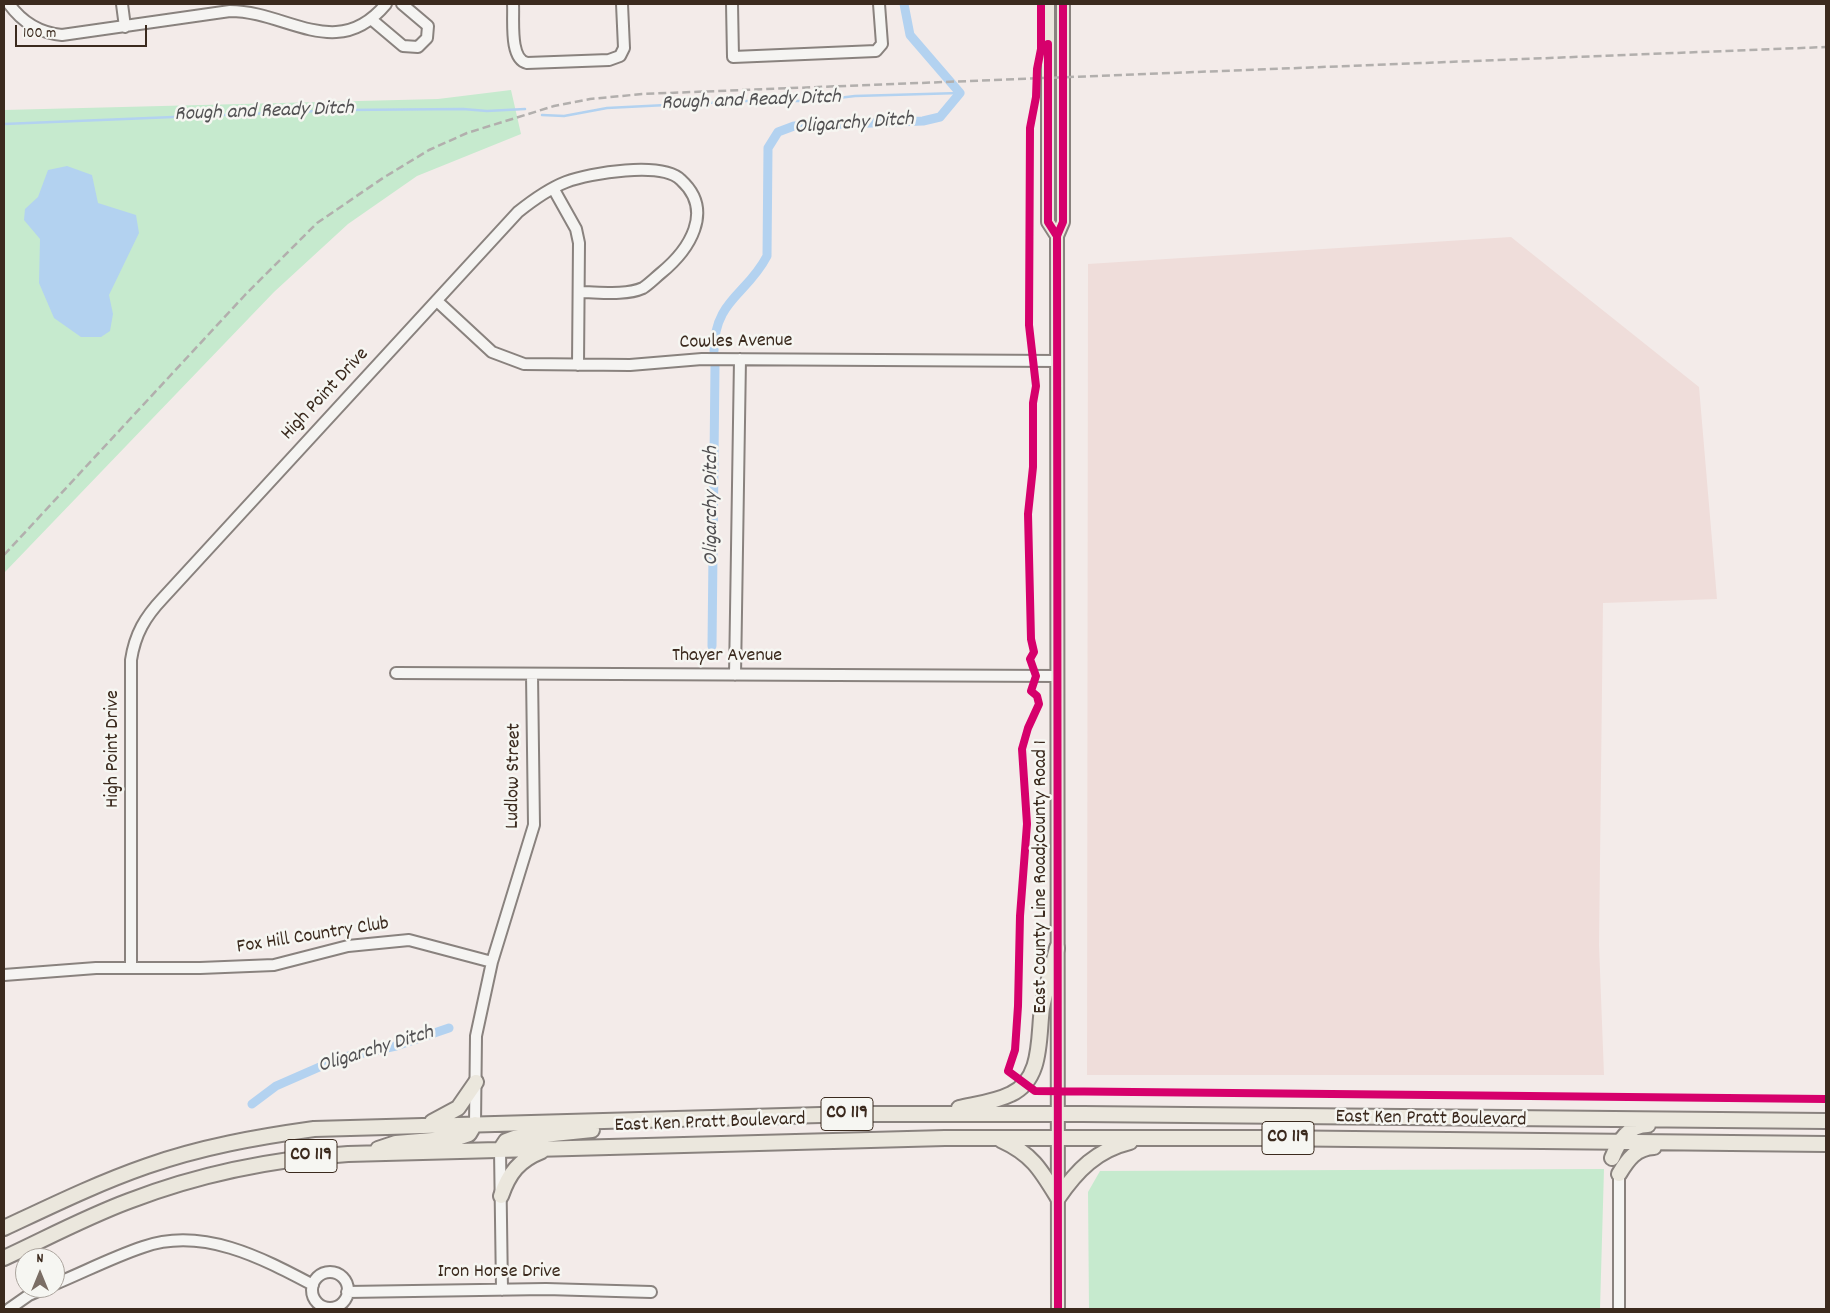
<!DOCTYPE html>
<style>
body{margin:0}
#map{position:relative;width:1830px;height:1313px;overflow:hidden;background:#f3ebe9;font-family:Dekko,sans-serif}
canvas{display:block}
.frame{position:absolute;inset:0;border:5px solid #3b2a1e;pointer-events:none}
.north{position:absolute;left:15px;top:1248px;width:50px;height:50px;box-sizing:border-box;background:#f6f6f2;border:1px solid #aba49d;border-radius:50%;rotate:0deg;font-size:14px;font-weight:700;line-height:20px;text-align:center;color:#3b2a1e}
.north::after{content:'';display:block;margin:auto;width:18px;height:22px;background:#7b6e65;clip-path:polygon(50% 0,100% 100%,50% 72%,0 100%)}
.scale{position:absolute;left:15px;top:25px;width:132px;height:22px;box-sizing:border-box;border:2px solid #3b2a1e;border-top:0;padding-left:6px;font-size:15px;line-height:18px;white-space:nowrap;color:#3b2a1e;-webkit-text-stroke:4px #f6f6f2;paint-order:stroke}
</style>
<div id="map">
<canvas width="1830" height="1313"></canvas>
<div class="frame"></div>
<div class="north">N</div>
<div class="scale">100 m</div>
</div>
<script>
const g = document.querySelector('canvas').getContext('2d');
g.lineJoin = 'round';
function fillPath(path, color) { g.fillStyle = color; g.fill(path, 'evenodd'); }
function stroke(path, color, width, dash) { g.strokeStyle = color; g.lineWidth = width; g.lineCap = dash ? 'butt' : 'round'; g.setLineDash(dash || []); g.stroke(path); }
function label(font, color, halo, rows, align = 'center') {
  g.font = font + ' Dekko,sans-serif'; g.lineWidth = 5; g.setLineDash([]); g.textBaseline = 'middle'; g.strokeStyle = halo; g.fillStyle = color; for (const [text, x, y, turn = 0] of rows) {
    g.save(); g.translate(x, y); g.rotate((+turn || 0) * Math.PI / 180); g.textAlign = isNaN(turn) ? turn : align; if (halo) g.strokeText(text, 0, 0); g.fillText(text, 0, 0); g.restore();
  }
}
fillPath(new Path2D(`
 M1511 237 1699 387 1717 599 1603 603 1599 945 1604 1075H1087L1088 264Z`), '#efddda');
fillPath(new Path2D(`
 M511 90 521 134 417 176 348 224 274 292 4 573V110L438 99Z
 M1604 1169 1600 1309H1089L1088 1192 1100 1171Z`), '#c6eace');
fillPath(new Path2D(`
 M67 166 92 175 98 203 136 215 139 233 109 295 113 314 110 331 101 337H81L54 318 39 283 40 239 24 220 25 209 38 197 48 170Z`), '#b3d2f0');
stroke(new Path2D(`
 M542 115 564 116 607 108 746 101H813L855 96 960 93
 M4 124 343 110 463 109 487 111 525 109`), '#b3d2f0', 2.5);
stroke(new Path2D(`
 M714 351C714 300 747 295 767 256L768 148 778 132 794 126 923 121 940 117 960 93 910 35 904 4
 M712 646 715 366
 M252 1104 276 1086 340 1058 396 1046 449 1028`), '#b3d2f0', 9);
const minor = new Path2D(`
 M9 4C22 22 40 33 62 35L230 11C287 11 337 63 386 4
 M122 4 125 27
 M513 4C514 19 509 59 527 63L609 60 620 56 624 48 622 4
 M732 4 733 57 876 51 882 44 879 4
 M371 19 403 46 418 47 427 38 428 26 402 4
 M553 188 576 229 579 243 578 365
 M437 301 492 352 524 364 630 365 702 359 1058 361
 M396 673 1058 676
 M735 675 740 359
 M131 968V660C135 634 145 617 163 598L518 212C533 200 548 189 566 182 590 173 662 161 681 180 715 211 689 250 661 273 655 278 649 284 643 288 625 296 598 292 579 292
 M4 975 96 968H200L274 965 348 946 409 940 492 962
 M475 1124 476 1036 492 962 534 825 532 674
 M500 1150 502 1290
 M312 1290a18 18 0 1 1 36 0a18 18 0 1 1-36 0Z
 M55 1284C84 1272 113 1257 143 1247 202 1226 262 1258 313 1285
 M347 1292 546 1289 651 1292
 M9 1309 29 1295 45 1288
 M1619 1309V1174`);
const major = new Path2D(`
 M1048 4V222L1057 236
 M1058 1309 1057 236 1063 222V4`);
const highway = new Path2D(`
 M959 1108C977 1104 995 1102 1011 1094 1043 1079 1038 1037 1042 1008 1046 988 1052 968 1057 948
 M432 1122 458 1108 476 1082
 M1001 1140C1032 1154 1041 1170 1058 1198 1077 1170 1097 1150 1130 1142
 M378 1149 396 1143 457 1138 469 1134 475 1124
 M500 1150 506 1141 514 1138 592 1130
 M1612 1158C1619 1141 1628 1125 1648 1125
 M1619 1174C1628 1159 1636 1148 1654 1147
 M501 1196C509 1173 519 1160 542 1151
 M4 1228C51 1206 98 1183 147 1166 201 1147 257 1137 314 1129L857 1114H1083L1826 1121
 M4 1258C45 1239 86 1217 129 1201 199 1174 273 1159 348 1154L945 1138H1259L1826 1144`);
stroke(minor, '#89827e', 14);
stroke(major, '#89827e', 16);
stroke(highway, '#89827e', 18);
stroke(minor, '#f5f4f2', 10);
stroke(major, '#ebe7dd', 12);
stroke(highway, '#ebe7dd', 14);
stroke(new Path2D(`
 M4 555 245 295 317 223 383 178 429 150 467 133 554 106 590 99 642 94 1826 47`), '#b2afad', 2.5, [8, 4]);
stroke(new Path2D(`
 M1041 4V49L1037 69 1036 97 1030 128 1029 325 1036 386 1033 403V467L1028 514 1031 639 1034 652 1030 659 1036 676 1031 691 1037 696 1039 704 1028 728 1022 749 1027 824 1020 916 1018 1006 1015 1050 1008 1071 1035 1091 1826 1099
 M1048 44V222L1057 236
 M1058 1309 1057 236 1063 222V4`), '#d6006c', 8);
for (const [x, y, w] of [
 [847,1114,52],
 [1288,1138,52],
 [311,1156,52]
]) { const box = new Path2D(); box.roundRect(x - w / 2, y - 16.5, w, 33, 4); g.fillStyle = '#f6f6f2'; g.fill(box); stroke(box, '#3b2a1e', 1); }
label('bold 19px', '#3b2a1e', null, [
 ["CO 119",847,1114],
 ["CO 119",1288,1138],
 ["CO 119",311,1156]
]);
label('20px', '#3b2a1e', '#f6f6f2', [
 ["Cowles Avenue",736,343,-1],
 ["High Point Drive",326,395,-47],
 ["Thayer Avenue",727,657],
 ["High Point Drive",114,749,-90],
 ["Ludlow Street",515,776,-89],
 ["East County Line Road;County Road 1",1042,877,-90],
 ["Fox Hill Country Club",313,937,-9],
 ["East Ken Pratt Boulevard",1431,1120,1],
 ["East Ken Pratt Boulevard",710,1124,-2],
 ["Iron Horse Drive",499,1273]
]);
label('italic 21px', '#525153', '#f6f6f2', [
 ["Rough and Ready Ditch",751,102,-2],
 ["Rough and Ready Ditch",264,113,-2],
 ["Oligarchy Ditch",854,125,-4],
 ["Oligarchy Ditch",713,506,-90],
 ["Oligarchy Ditch",376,1051,-17]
]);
</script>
